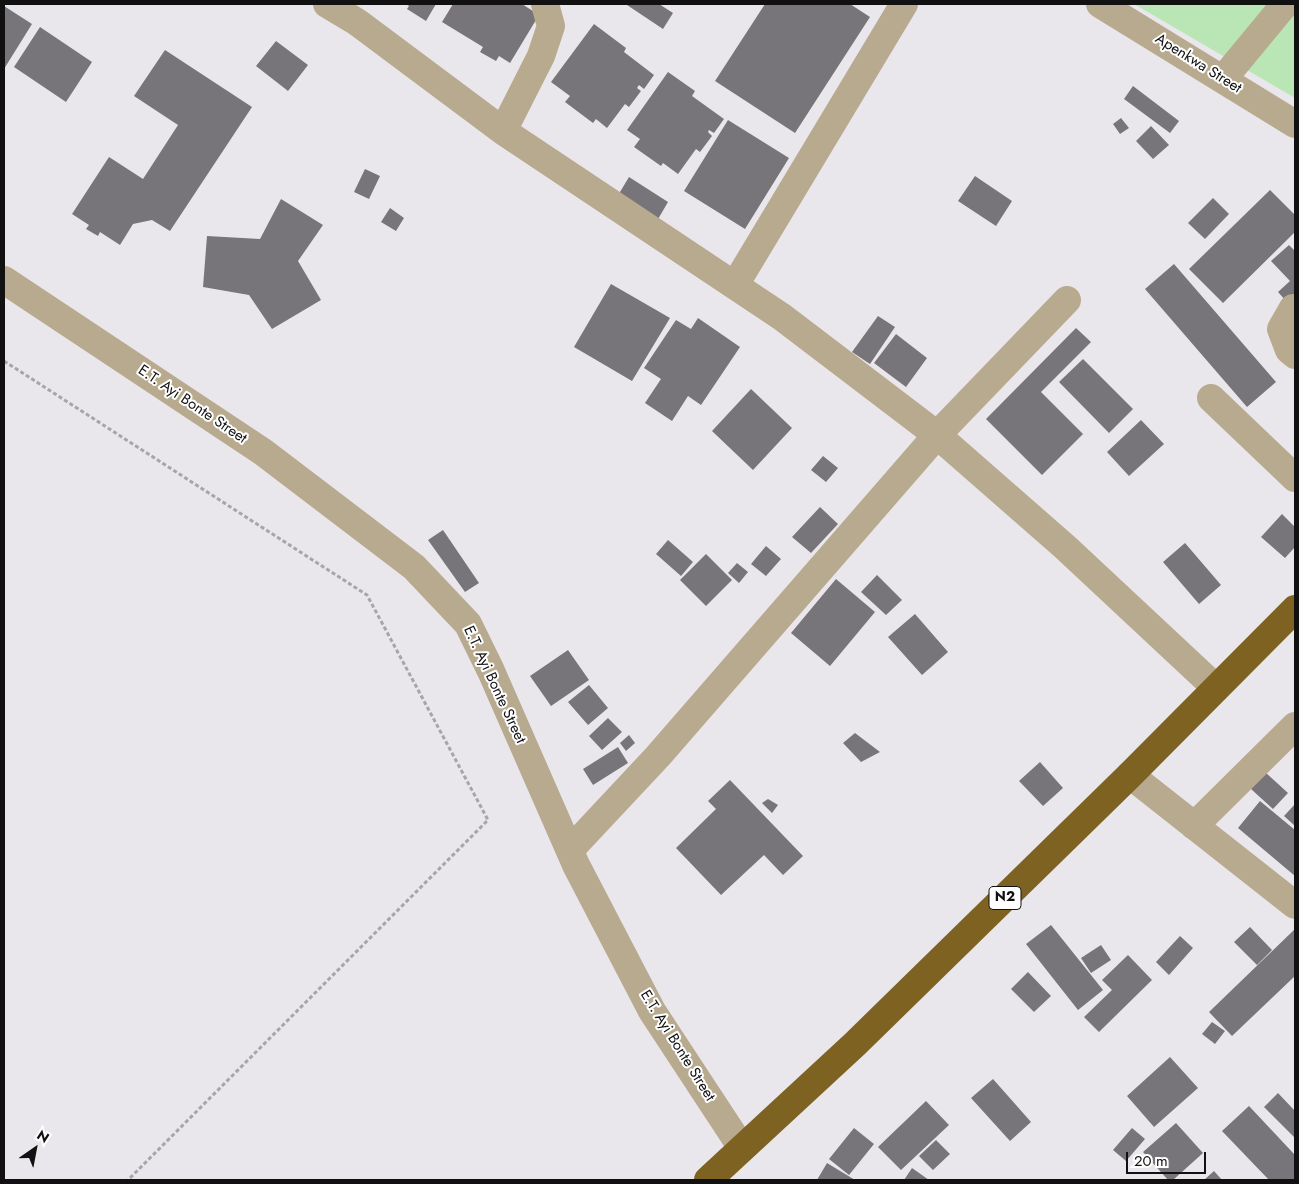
<!DOCTYPE html>
<style>
body{margin:0}
#map{position:relative;width:1299px;height:1184px;overflow:hidden;background:#eae7ec;font-family:Jost,sans-serif}
canvas{display:block}
.frame{position:absolute;inset:0;border:5px solid #121112;pointer-events:none}
.north{position:absolute;left:10px;top:1124px;width:50px;height:50px;-webkit-text-stroke:4px #fff;paint-order:stroke;rotate:33deg;font-size:14px;font-weight:700;line-height:20px;text-align:center;color:#121112}
.north::after{content:'';display:block;margin:auto;width:18px;height:22px;background:#121112;clip-path:polygon(50% 0,100% 100%,50% 72%,0 100%)}
.scale{position:absolute;left:1126px;top:1152px;width:80px;height:22px;box-sizing:border-box;border:2px solid #121112;border-top:0;padding-left:6px;font-size:15px;line-height:18px;white-space:nowrap;color:#121112;-webkit-text-stroke:4px #fff;paint-order:stroke}
</style>
<div id="map">
<canvas width="1299" height="1184"></canvas>
<div class="frame"></div>
<div class="north">N</div>
<div class="scale">20 m</div>
</div>
<script>
const g = document.querySelector('canvas').getContext('2d');
g.lineJoin = 'round';
function fillPath(path, color) { g.fillStyle = color; g.fill(path, 'evenodd'); }
function stroke(path, color, width, dash) { g.strokeStyle = color; g.lineWidth = width; g.lineCap = dash ? 'butt' : 'round'; g.setLineDash(dash || []); g.stroke(path); }
function label(font, color, halo, rows, align = 'center') {
  g.font = font + ' Jost,sans-serif'; g.lineWidth = 4; g.setLineDash([]); g.textBaseline = 'middle'; g.strokeStyle = halo; g.fillStyle = color; for (const [text, x, y, turn = 0] of rows) {
    g.save(); g.translate(x, y); g.rotate((+turn || 0) * Math.PI / 180); g.textAlign = isNaN(turn) ? turn : align; if (halo) g.strokeText(text, 0, 0); g.fillText(text, 0, 0); g.restore();
  }
}
fillPath(new Path2D(`
 M1134 4H1295V98Z`), '#b9e6b4');
fillPath(new Path2D(`
 M406 4H436L426 21 407 9 409 6Z
 M453 4H522L539 15 510 63 499 56 496 61 480 52 483 47 442 22Z
 M628 4H659L673 13 663 29 627 5Z
 M765 4H850L870 17 795 133 715 81Z
 M4 6 32 24 4 69Z
 M594 24 626 48 624 52 654 75 644 89 639 85 637 88 641 91 629 107 625 104 607 128 596 119 593 123 565 102 570 96 551 82Z
 M40 27 92 62 66 102 14 67Z
 M276 41 308 65 288 91 256 66Z
 M165 50 252 107 170 231 152 220 133 224 120 245 100 232 98 236 86 229 89 225 72 214 109 157 143 179 178 125 134 96Z
 M668 72 695 91 692 96 724 119 714 133 709 130 708 132 712 136 700 152 696 149 678 174 663 163 661 166 634 147 640 139 627 130Z
 M1133 86 1179 121 1170 133 1124 99Z
 M1121 118 1129 128 1120 134 1113 124Z
 M728 120 789 158 745 229 684 191Z
 M1151 126 1169 145 1153 159 1136 141Z
 M365 169 380 176 369 199 354 192Z
 M975 176 1012 201 996 226 958 201Z
 M629 177 668 202 654 226 614 202Z
 M1270 190 1295 215V232L1223 303 1189 269Z
 M1213 198 1229 214 1205 239 1188 223Z
 M281 199 323 225 298 261 321 300 272 329 249 295 203 287 207 236 260 239Z
 M390 208 404 218 396 231 381 222Z
 M1289 245 1295 251V311L1278 292 1290 281 1271 261Z
 M1174 264 1276 382 1247 407 1145 289Z
 M611 284 670 318 632 381 574 347Z
 M878 316 895 327 870 364 852 352Z
 M698 318 740 347 701 405 688 396 672 421 645 403 661 379 644 368 676 320 691 329Z
 M1076 328 1091 342 1041 392 1083 434 1042 475 986 419Z
 M896 334 927 358 906 387 874 363Z
 M1083 359 1133 409 1109 433 1059 382Z
 M751 389 792 428 753 470 712 431Z
 M1141 420 1164 444 1129 476 1107 452Z
 M823 456 838 468 826 482 811 470Z
 M820 507 838 524 811 553 792 537Z
 M1282 514 1295 527V547L1285 558 1261 537Z
 M443 530 479 583 465 592 428 540Z
 M668 540 693 562 681 576 656 554Z
 M1185 543 1221 585 1199 604 1163 562Z
 M766 546 781 559 766 576 751 564Z
 M706 554 732 580 706 606 680 580Z
 M737 563 748 572 739 583 728 573Z
 M877 575 902 600 886 615 861 592Z
 M836 579 875 612 830 666 791 633Z
 M915 614 948 652 922 675 888 637Z
 M568 650 589 680 551 706 530 676Z
 M589 685 608 708 588 725 568 702Z
 M608 718 622 732 602 750 589 736Z
 M855 733 880 752 861 762 843 743Z
 M629 735 635 743 626 751 620 743Z
 M618 747 628 763 593 785 583 769Z
 M1040 762 1063 788 1043 806 1019 781Z
 M1265 772 1288 793 1273 809 1251 789Z
 M730 780 803 856 783 875 764 855 721 895 676 848 716 809 708 801Z
 M768 799 778 805 772 813 762 803Z
 M1260 801 1295 830V876L1238 828Z
 M1295 804V826L1284 816Z
 M1051 925 1103 990 1078 1010 1026 944Z
 M1250 927 1272 950 1257 965 1234 942Z
 M1295 929V976L1232 1036 1209 1012Z
 M1180 936 1193 948 1169 975 1156 962Z
 M1101 945 1111 960 1091 973 1081 958Z
 M1128 955 1152 980 1099 1032 1084 1017 1112 990 1102 980Z
 M1028 972 1051 996 1034 1012 1011 989Z
 M1212 1022 1225 1031 1215 1044 1202 1034Z
 M1170 1057 1198 1088 1154 1127 1127 1096Z
 M993 1079 1031 1122 1010 1141 971 1098Z
 M1278 1093 1295 1111V1138L1264 1107Z
 M926 1101 949 1125 901 1170 878 1147Z
 M1249 1106 1295 1155V1180H1269L1222 1131Z
 M1176 1123 1203 1153 1173 1180H1168L1143 1152Z
 M854 1128 874 1144 849 1175 829 1159Z
 M1132 1128 1145 1139 1126 1161 1113 1150Z
 M936 1140 950 1154 933 1170 919 1156Z
 M827 1163 855 1180H817Z
 M912 1168 929 1180H904Z
 M1214 1171 1222 1180H1204Z`), '#777579');
stroke(new Path2D(`
 M4 361 367 595 488 820 128 1180`), '#a7a5a8', 3, [4, 2.5]);
stroke(new Path2D(`
 M327 4 357 22 503 131 782 317 937 435 1065 547 1216 688
 M1100 4 1295 124
 M1223 79 1285 4
 M503 131 541 56 551 26 545 4
 M4 280 263 452 414 567 468 624 491 671 576 865 652 1011 742 1148
 M735 285 904 4
 M1293 308 1281 329 1289 350 1295 355
 M1211 398 1295 478
 M1130 775 1295 905
 M1194 826 1295 726
 M570 850 658 756 937 435 1067 300`), '#b7aa8f', 28);
stroke(new Path2D(`
 M708 1180 855 1044 1130 775 1295 609`), '#7d6221', 28);
for (const [x, y, w] of [
 [1005,898,32]
]) { const box = new Path2D(); box.roundRect(x - w / 2, y - 11.5, w, 23, 4); g.fillStyle = '#fff'; g.fill(box); stroke(box, '#121112', 1); }
label('bold 14px', '#121112', null, [
 ["N2",1005,898]
]);
label('15px', '#121112', '#fff', [
 ["Apenkwa Street",1198,64,32],
 ["E.T. Ayi Bonte Street",192,405,34],
 ["E.T. Ayi Bonte Street",494,685,65],
 ["E.T. Ayi Bonte Street",677,1046,58]
]);
</script>
